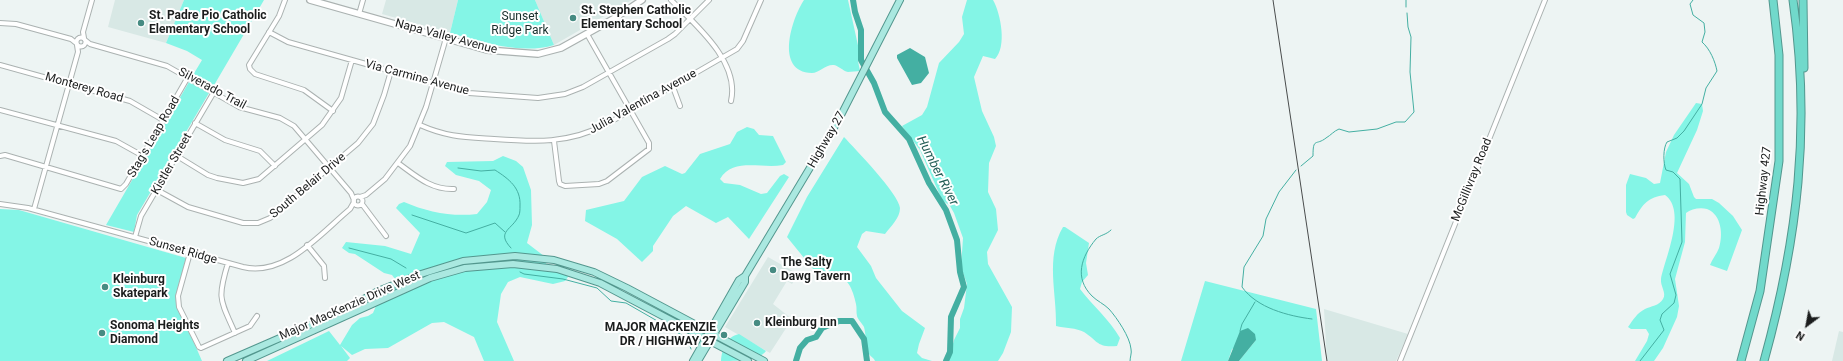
<!DOCTYPE html>
<style>
body{margin:0}
#map{position:relative;width:1843px;height:361px;overflow:hidden;background:#edf4f3;font-family:Roboto,sans-serif}
canvas{display:block}
.north{position:absolute;left:1787px;top:305px;width:40px;height:40px;-webkit-text-stroke:3px #fff;paint-order:stroke;rotate:212deg;font-size:11px;font-weight:700;line-height:16px;text-align:center;color:#1b1d1d}
.north::after{content:'';display:block;margin:auto;width:14px;height:18px;background:#1b1d1d;clip-path:polygon(50% 0,100% 100%,50% 72%,0 100%)}
</style>
<div id="map">
<canvas width="1843" height="361"></canvas>
<div class="north">N</div>
</div>
<script>
const g = document.querySelector('canvas').getContext('2d');
g.lineJoin = 'round';
function fillPath(path, color) { g.fillStyle = color; g.fill(path, 'evenodd'); }
function stroke(path, color, width, dash) { g.strokeStyle = color; g.lineWidth = width; g.lineCap = dash ? 'butt' : 'round'; g.setLineDash(dash || []); g.stroke(path); }
function label(font, color, halo, rows, align = 'center') {
  g.font = font + ' Roboto,sans-serif'; g.lineWidth = 4; g.setLineDash([]); g.textBaseline = 'middle'; g.strokeStyle = halo; g.fillStyle = color; for (const [text, x, y, turn = 0] of rows) {
    g.save(); g.translate(x, y); g.rotate((+turn || 0) * Math.PI / 180); g.textAlign = isNaN(turn) ? turn : align; if (halo) g.strokeText(text, 0, 0); g.fillText(text, 0, 0); g.restore();
  }
}
fillPath(new Path2D(`
 M115 0H184L166 43 108 27Z
 M386 0H458L450 33 382 14Z
 M535 0H632L554 45Z
 M768 257 798 274 792 284 787 281 773 304 792 319 770 353 725 327Z
 M1324 309 1408 334 1396 361H1327Z
 M1839 331 1843 332V361H1832Z`), '#d8e8e5');
fillPath(new Path2D(`
 M184 0H264L213 87 193 75 202 60 187 51 166 43Z
 M458 0H535L554 45C522 55 481 42 450 33Z
 M804 0H848L859 50 858 61 860 71C857 71 851 72 848 72 843 71 839 66 834 65 826 64 819 73 812 73 774 72 792 18 804 0Z
 M967 0H993C1001 14 1007 47 995 59L983 56 974 77 982 111 994 137 996 146 989 163 988 192 996 209 998 230 987 252 988 264 1012 307 1011 332 1003 353 998 361H944L951 351 954 340 960 328V319L964 308 967 284 961 267 963 238 954 213 950 206 942 200 920 150 902 126 922 115 927 107 939 63 959 42 964 34 962 17Z
 M189 82 209 93 137 215 134 232 106 225Z
 M1696 103 1702 104 1703 111 1697 130 1677 173 1689 184 1694 197 1696 199H1712L1719 203 1733 216 1742 230 1727 271 1710 265C1712 259 1717 254 1719 248 1723 235 1722 215 1707 209 1700 207 1691 209 1686 213L1685 242 1675 279 1679 306 1677 317 1663 348 1654 361H1635L1647 341 1649 334 1646 329H1631L1628 327C1633 320 1637 313 1645 309 1651 306 1659 306 1663 299 1667 293 1660 286 1661 279 1665 258 1687 211 1665 195 1648 197 1643 204 1635 218L1633 219 1627 215 1626 212V185L1630 174 1646 178 1654 184 1660 183 1666 152 1674 135Z
 M747 127 754 129 759 135 773 136 786 162 783 165C761 169 733 157 720 179L724 183 740 185 761 194 767 193 780 176 784 174 789 177 749 239 728 217 716 223 686 206 673 216 653 246V251L642 262 617 239 585 221 586 210 624 201 642 177 665 166 682 174 685 173 700 154 730 144 737 132Z
 M844 137C855 149 899 194 900 208 900 218 891 226 885 234L866 231 862 234 857 247 871 266 876 278 902 311 925 328 919 344 917 353 922 358 932 361H875C874 358 871 357 869 354 866 350 866 334 864 327 862 323 858 320 857 316 856 312 857 308 856 304 852 285 843 267 822 280L787 237 807 197Z
 M503 156 516 161 523 167 531 190 532 225 527 243 544 256C543 268 558 270 567 274L568 277 565 281 553 284 520 277 508 282 501 294 497 322 514 361H484L474 337 444 322 432 323 388 348 365 349 352 355 341 346 350 358 347 361H267L329 331 340 345 352 325 360 318 368 316 373 313 381 294C389 292 395 288 395 279L392 275 384 273 355 254 349 253 342 248 346 242 385 246 411 254 420 233 396 208 399 204 404 202C427 212 452 217 477 214L487 202 491 190 479 181 456 175 445 166 447 162 493 161Z
 M0 209 19 210 186 258 178 306 202 361H0Z
 M1063 227H1065L1089 243 1086 263 1088 275 1082 282 1080 289C1093 306 1109 319 1120 338L1117 346C1097 348 1098 341 1084 332 1077 328 1064 328 1056 326 1057 293 1045 258 1063 227Z
 M1205 281 1316 309 1322 361H1239L1256 340 1232 349 1228 361H1181Z
 M739 334 766 351C759 361 735 361 721 361 722 349 726 337 739 334Z`), '#84f5e6');
fillPath(new Path2D(`
 M910 48 925 57 929 73 921 83 912 85 897 58V55Z
 M1248 328 1255 334 1256 340 1239 361H1228L1240 331Z`), '#44afa2');
stroke(new Path2D(`
 M1406 0V7
 M1301 166 1313 156C1313 137 1316 146 1326 138 1331 135 1334 131 1339 129L1349 132 1377 129 1396 122H1405L1414 112 1410 72 1411 37 1408 27 1407 13
 M458 168 481 171 495 170C509 179 521 188 520 206 520 209 520 213 519 215 513 230 495 231 511 248
 M1296 170 1279 192 1266 219 1263 236 1244 267 1242 287C1257 308 1288 316 1312 319
 M412 215 466 233 495 223 505 232
 M1111 230C1106 235 1100 235 1096 239 1081 257 1074 278 1092 296 1097 301 1104 304 1109 309 1117 318 1130 337 1131 349 1132 353 1130 357 1130 361
 M349 248 391 259 406 268
 M520 272 524 274 563 279 597 288 611 301 626 303 687 338 691 349
 M1240 331 1242 324 1255 302
 M1640 361 1664 330 1660 320 1662 314 1674 303 1676 295 1670 274 1682 242 1680 179 1673 172 1666 170C1663 163 1663 148 1667 142L1677 138 1684 131 1702 104 1706 88 1717 71C1715 61 1710 49 1702 42L1705 32 1704 23 1693 15 1690 4 1693 0`), '#44afa2', 1);
stroke(new Path2D(`
 M853 0 855 12 861 30V60L874 83 885 112 909 139 929 183 946 210 957 240 960 272 964 287 951 317 950 352 946 361
 M796 361 800 348 807 340 816 337 822 328 839 321H852L864 339 867 361`), '#44afa2', 6);
const street = new Path2D(`
 M285 0 279 16 249 65 250 69 255 74 304 90 333 111
 M671 0C696 25 740 62 731 101
 M359 14 363 0
 M0 23 16 24 71 39 76 43
 M269 32 288 42 469 93 538 98 565 94 583 87 668 39 675 34 709 0
 M76.5 42a4.5 4.5 0 1 1 9 0a4.5 4.5 0 1 1-9 0Z
 M84 38 83 32 92 0
 M85 40 90 44 167 66 239 107 280 118 294 126 351 193 354 200
 M0 65 130 101 163 120
 M673 87 680 106
 M0 110 116 141 143 156
 M195 123 225 140 260 151 275 166
 M420 125C447 137 464 137 494 139 536 142 568 144 607 124L737 49 743 41 761 0
 M554 141 559 181 560 184 565 186 599 184 607 181 649 149V143L587 34
 M0 156 5 155 121 189 126 184 188 77
 M177 156 208 175 217 178 243 183 259 179 322 125 341 98 352 60
 M398 163C416 176 431 190 454 189
 M157 190 188 207 243 223H258L270 218 358 143 373 124 384 95 391 71
 M353.5 201a4.5 4.5 0 1 1 9 0a4.5 4.5 0 1 1-9 0Z
 M360 197 366 195 385 179 410 146 426 107 446 38
 M0 204 28 208 243 267C285 277 320 234 350 209L354 202
 M362 204 386 236
 M34 209 78 52 77 45
 M135 237 141 216 214 92
 M307 245 324 266 325 278
 M190 253 178 296 179 307 199 347 201 348 250 326 257 316
 M228 263C217 299 220 299 235 333
 M1400 361 1545 0`);
const secondary = new Path2D(`
 M310 0 487 50 538 54 561 48 615 18 642 0`);
const primary = new Path2D(`
 M227 361 342 311 378 291 421 274 463 261 515 256 554 260 594 272 627 288 764 361
 M246 361 430 278 465 268 513 264 557 269 600 283 748 361
 M693 361 739 280 745 276 838 121 900 0
 M698 361 745 282V276`);
const highway = new Path2D(`
 M1803 0 1804 68
 M1741 361 1760 291 1779 161V55L1773 0
 M1764 361C1798 238 1811 127 1793 0`);
stroke(street, '#abb2b1', 6);
stroke(secondary, '#abb2b1', 8);
stroke(primary, '#53978e', 8);
stroke(highway, '#53978e', 9);
stroke(street, '#fff', 4);
stroke(secondary, '#fff', 5.5);
stroke(primary, '#aae8e0', 6);
stroke(highway, '#71d9cb', 7);
stroke(new Path2D(`
 M1273 0 1327 361`), '#494c4c', 1);
for (const [x, y, r, color] of [
 [573,18,4,"#468b82"],
 [141,23,4,"#468b82"],
 [773,270,4,"#468b82"],
 [105,287,4,"#468b82"],
 [757,323,4,"#468b82"],
 [102,333,4,"#468b82"],
 [724,335,4,"#468b82"]
]) { const dot = new Path2D(); dot.arc(x, y, r, 0, 2 * Math.PI); g.fillStyle = color; g.fill(dot); stroke(dot, '#fff', 1.5); }
label('bold 12px', '#1b1d1d', '#fff', [
 ["St. Stephen Catholic",581,11],
 ["Elementary School",581,25],
 ["St. Padre Pio Catholic",149,16],
 ["Elementary School",149,30],
 ["The Salty",781,263],
 ["Dawg Tavern",781,277],
 ["Kleinburg",113,280],
 ["Skatepark",113,294],
 ["Kleinburg Inn",765,323],
 ["Sonoma Heights",110,326],
 ["Diamond",110,340],
 ["MAJOR MACKENZIE",716,328,"right"],
 ["DR / HIGHWAY 27",716,342,"right"]
], 'left');
label('12px', '#162e2b', '#fff', [
 ["Sunset",520,17],
 ["Ridge Park",520,31]
]);
label('12px', '#1b1d1d', '#fff', [
 ["Napa Valley Avenue",446,37,15],
 ["Via Carmine Avenue",417,78,15],
 ["Monterey Road",84,88,16],
 ["Silverado Trail",212,89,28],
 ["Julia Valentina Avenue",643,102,-29],
 ["Stag's Leap Road",154,137,-60],
 ["Highway 27",827,140,-60],
 ["Kistler Street",172,164,-60],
 ["McGillivray Road",1472,180,-68],
 ["Highway 427",1764,181,-84],
 ["South Belair Drive",308,186,-40],
 ["Sunset Ridge",183,251,16],
 ["Major MacKenzie Drive West",350,306,-24]
]);
label('italic 13px', '#245e57', '#fff', [
 ["Humber River",937,171,63]
]);
</script>
